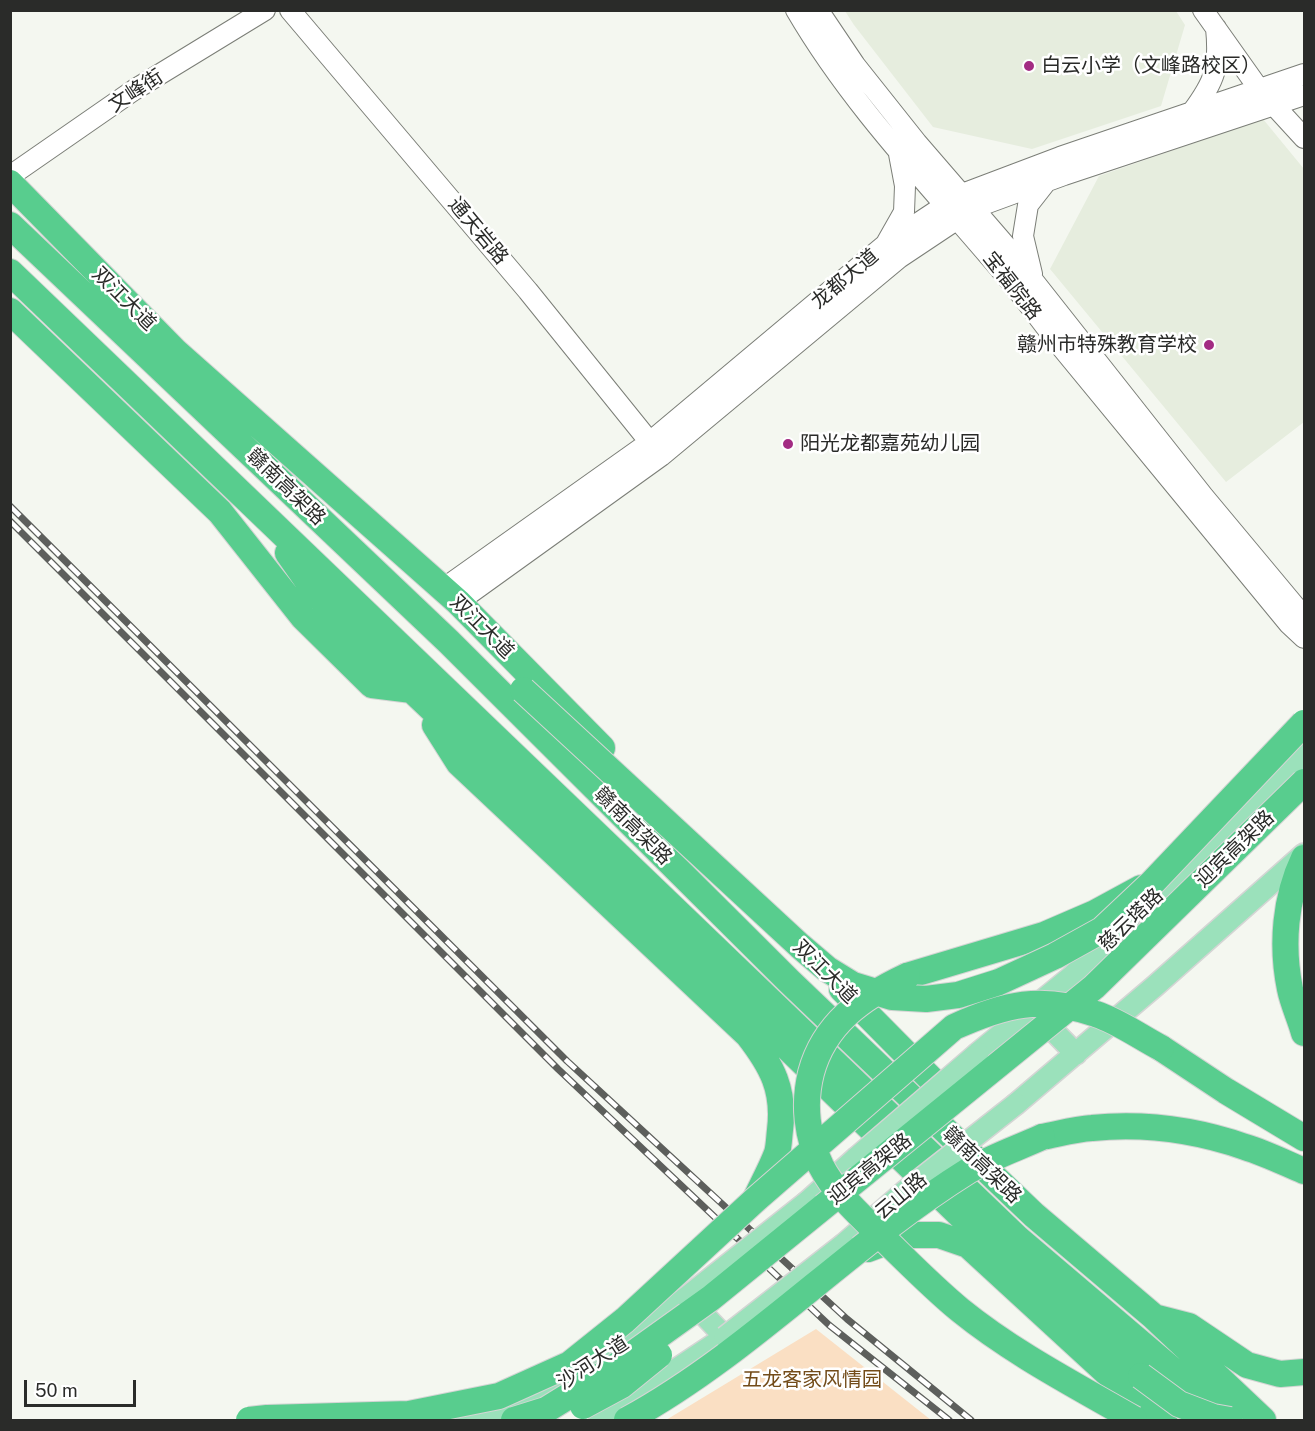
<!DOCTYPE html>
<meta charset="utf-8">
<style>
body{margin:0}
#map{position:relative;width:1315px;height:1431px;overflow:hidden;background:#f4f7f0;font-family:"Public Sans",sans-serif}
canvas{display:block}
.frame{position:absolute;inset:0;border:12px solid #2a2b29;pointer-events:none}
.scale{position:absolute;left:24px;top:1380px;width:112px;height:27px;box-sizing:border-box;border:3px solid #2a2b29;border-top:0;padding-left:8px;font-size:18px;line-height:21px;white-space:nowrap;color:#2a2b29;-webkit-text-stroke:4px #fff;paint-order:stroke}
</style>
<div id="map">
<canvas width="1315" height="1431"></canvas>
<div class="frame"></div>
<div class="scale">50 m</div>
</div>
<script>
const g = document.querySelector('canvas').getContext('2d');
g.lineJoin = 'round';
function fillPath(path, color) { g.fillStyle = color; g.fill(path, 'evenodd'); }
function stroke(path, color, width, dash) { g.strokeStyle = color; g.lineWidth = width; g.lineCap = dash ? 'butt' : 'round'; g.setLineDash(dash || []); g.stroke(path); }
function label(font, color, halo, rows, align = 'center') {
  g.font = font + ' "Public Sans","Noto Sans SC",sans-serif'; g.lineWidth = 5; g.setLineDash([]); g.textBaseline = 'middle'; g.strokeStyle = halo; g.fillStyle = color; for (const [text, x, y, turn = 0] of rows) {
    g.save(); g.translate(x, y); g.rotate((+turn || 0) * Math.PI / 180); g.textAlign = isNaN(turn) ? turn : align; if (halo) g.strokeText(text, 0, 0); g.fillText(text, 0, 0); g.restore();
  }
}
fillPath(new Path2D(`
 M1176 11 1185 25 1161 106 1032 149 933 127 854 25 845 11Z
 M1263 119 1304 169V422L1226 482 1050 269 1099 176Z`), '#e6edde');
fillPath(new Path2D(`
 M816 1329 931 1420H666Z`), '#fadfc3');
const secondary = new Path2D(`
 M290 10 528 291 657 451
 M796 10C853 108 934 190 1006 276 1026 300 1043 324 1062 348 1138 440 1213 532 1289 624L1304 638
 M818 10 855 65 917 143 1006 246 1204 497 1304 617
 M1203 10 1259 89 1304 138
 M1192 112C1215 81 1220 67 1216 28
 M10 176 134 90 265 10
 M887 242 904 212 905 186 899 154
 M1032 274 1023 236 1028 205 1046 182
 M443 589 650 442 885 245 962 194 1060 157 1304 74
 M458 602 661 456 899 258 974 208 1064 175 1304 95`);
const primary = new Path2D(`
 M1162 890 1304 754
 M1037 1014 1076 1054
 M978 1053 1071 977 1128 922
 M1016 1104 1155 986 1304 854
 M807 1202 856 1158
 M844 1244 904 1192
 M456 1420 507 1412 583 1374 687 1297 725 1337 600 1420`);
const highway = new Path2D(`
 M10 183 176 352 458 602 602 748
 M10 225 449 642 789 981 1034 1215 1153 1316 1263 1420
 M10 272 1017 1238 1191 1386 1227 1420
 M10 311 220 512 303 617 372 685 412 690
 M288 553 316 593 412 690 720 982 960 1215 1141 1376
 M435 725 459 763 748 1035C772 1066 785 1090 780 1130 779 1138 779 1146 777 1153 771 1169 762 1185 755 1200
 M1304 858C1285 898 1281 945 1290 989 1293 1004 1300 1018 1304 1033
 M907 976 1044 935 1095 913 1141 888
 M842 989 939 1087
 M1161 1048 1226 1091 1304 1138
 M1042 1137C1058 1134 1075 1129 1092 1128 1143 1123 1196 1130 1245 1147 1265 1153 1285 1163 1304 1171
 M868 1249 905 1235H939L968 1245 1129 1393 1164 1420
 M1154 1317 1189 1326 1247 1365 1280 1374 1304 1372`);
stroke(secondary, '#7b7e77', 22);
stroke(primary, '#d4d5d4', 24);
stroke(highway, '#d4d5d4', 28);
stroke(secondary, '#fff', 20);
stroke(primary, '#9be1bb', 21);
stroke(highway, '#58cd8e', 26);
const rail = new Path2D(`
 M10 506 567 1061 847 1319 971 1420
 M10 521 558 1069 829 1325 949 1420`);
stroke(rail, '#5d5f5c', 7);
stroke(rail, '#fff', 4.5, [14]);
const primaryBridge = new Path2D(`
 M856 1158 978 1053
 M904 1192 1016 1104
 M687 1297 807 1202
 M725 1337 844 1244`);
const highwayBridge = new Path2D(`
 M523 690 800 946 827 969 853 985 892 997 926 999 958 995 999 982 1055 956 1102 930 1152 883 1304 723
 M907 976C862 997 824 1024 811 1073 803 1104 807 1137 821 1166 835 1193 859 1214 880 1235 906 1260 932 1287 960 1310 1013 1353 1075 1385 1134 1419
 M1141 1376 1179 1404 1213 1417 1230 1420
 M583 1406 622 1385 659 1355
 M249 1420 267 1418 409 1414 499 1396 570 1364 625 1320 755 1200 954 1027C1005 1004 1041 995 1096 1014 1118 1021 1140 1037 1161 1048
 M514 1420 546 1410 609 1371 711 1298 1094 987 1304 782
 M627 1420C751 1352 848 1246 968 1171 991 1157 1018 1148 1042 1137`);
stroke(primaryBridge, '#d4d5d4', 24, []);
stroke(highwayBridge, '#d4d5d4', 28, []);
stroke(primaryBridge, '#9be1bb', 21);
stroke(highwayBridge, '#58cd8e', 26);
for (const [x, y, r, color] of [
 [1029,66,6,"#a32c83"],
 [1209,345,6,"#a32c83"],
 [788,444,6,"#a32c83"]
]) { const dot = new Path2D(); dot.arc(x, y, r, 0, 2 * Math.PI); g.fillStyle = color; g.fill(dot); stroke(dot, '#fff', 2); }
label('20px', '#2a2b29', '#fff', [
 ["白云小学（文峰路校区）",1041,66],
 ["赣州市特殊教育学校",1197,345,"right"],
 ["阳光龙都嘉苑幼儿园",800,444]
], 'left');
label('20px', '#2a2b29', '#fff', [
 ["文峰街",136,91,-33],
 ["通天岩路",478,231,50],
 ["龙都大道",845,279,-40],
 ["宝福院路",1012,286,52],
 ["双江大道",124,299,45],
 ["赣南高架路",286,487,44],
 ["双江大道",482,627,45],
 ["赣南高架路",633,826,45],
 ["迎宾高架路",1235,849,-44],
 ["慈云塔路",1131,920,-44],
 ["双江大道",825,972,45],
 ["赣南高架路",982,1165,44],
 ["迎宾高架路",870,1169,-39],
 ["云山路",901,1196,-40],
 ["沙河大道",593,1363,-33]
]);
label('20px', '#734c1a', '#fff', [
 ["五龙客家风情园",812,1380]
]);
</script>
